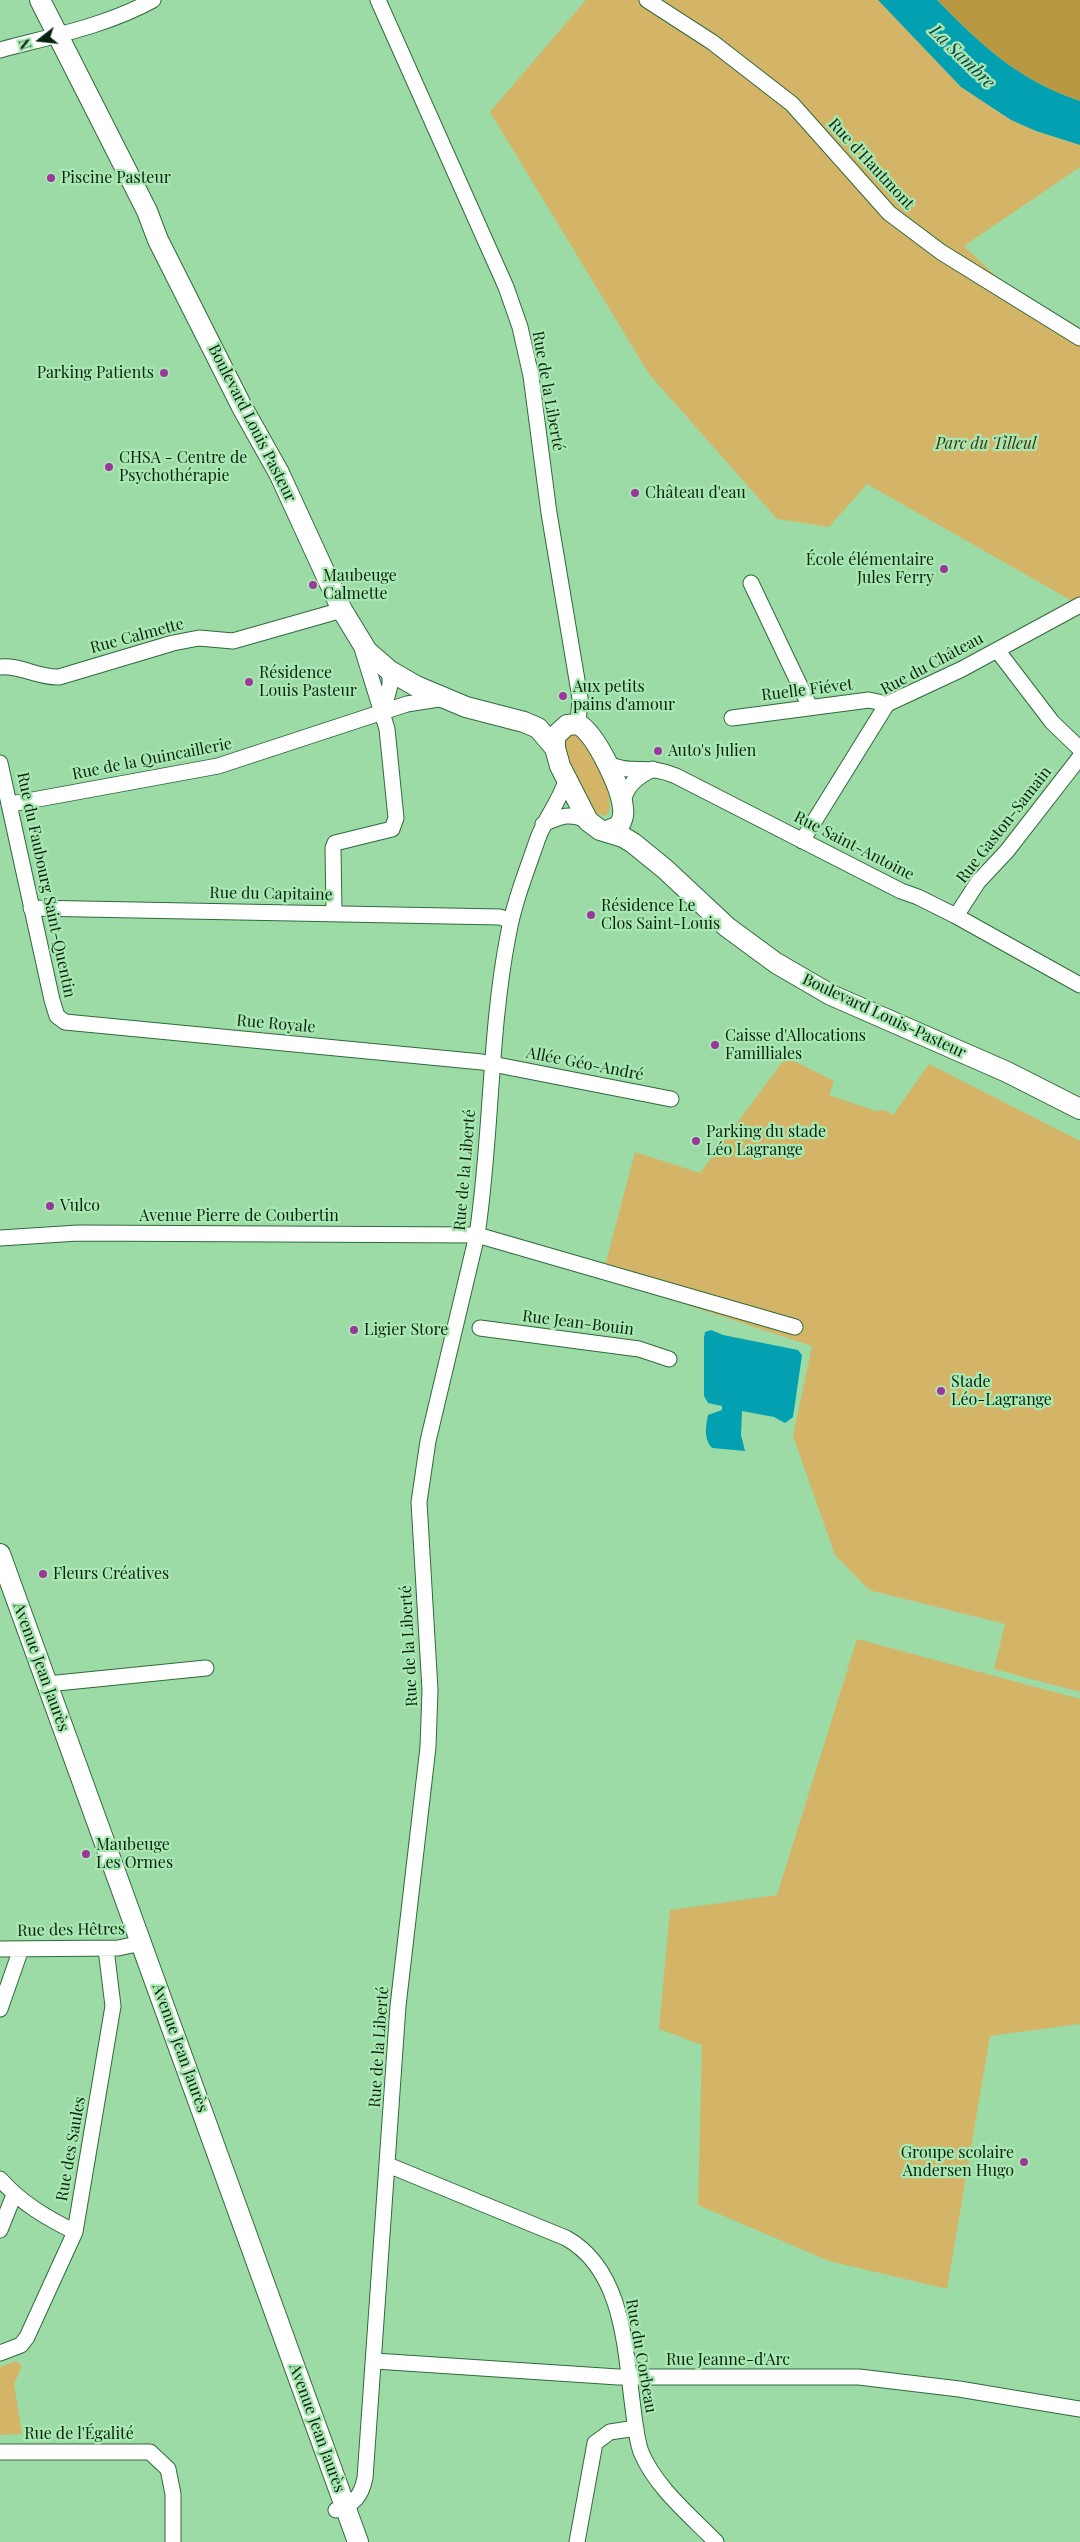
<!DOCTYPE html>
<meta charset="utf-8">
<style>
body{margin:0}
#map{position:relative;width:1080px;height:2542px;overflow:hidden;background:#9ddba6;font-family:"Playfair Display",serif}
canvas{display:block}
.north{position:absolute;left:15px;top:15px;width:50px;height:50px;-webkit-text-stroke:4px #aae8b3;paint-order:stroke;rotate:254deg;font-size:14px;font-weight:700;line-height:20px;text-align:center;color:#09220e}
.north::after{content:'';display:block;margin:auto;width:18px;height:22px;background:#09220e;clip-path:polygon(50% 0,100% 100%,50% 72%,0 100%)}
</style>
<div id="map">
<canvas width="1080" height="2542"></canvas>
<div class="north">N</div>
</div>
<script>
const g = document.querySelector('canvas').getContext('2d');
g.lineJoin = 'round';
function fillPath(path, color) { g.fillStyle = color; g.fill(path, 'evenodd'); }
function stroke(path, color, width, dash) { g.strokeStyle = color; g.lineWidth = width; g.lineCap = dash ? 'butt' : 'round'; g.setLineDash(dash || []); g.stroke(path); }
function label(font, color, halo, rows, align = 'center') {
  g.font = font + ' "Playfair Display",serif'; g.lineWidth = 4.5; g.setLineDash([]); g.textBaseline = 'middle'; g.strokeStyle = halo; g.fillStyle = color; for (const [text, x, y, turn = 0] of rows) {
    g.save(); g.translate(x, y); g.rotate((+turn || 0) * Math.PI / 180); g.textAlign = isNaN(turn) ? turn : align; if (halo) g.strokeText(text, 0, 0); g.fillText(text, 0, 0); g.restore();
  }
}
fillPath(new Path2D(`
 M586 0H878L961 87 1011 120 1036 131 1080 145V167L964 246 1049 326 1080 346V597L1072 601 867 484 829 527 777 519 649 374 490 112Z
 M570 731C573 733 578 735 581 737 593 750 614 794 609 812L605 816 598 814 593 809 572 774 562 737Z
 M786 1057 834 1081 829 1095 876 1111 884 1110 893 1115 929 1064 1080 1141V1692L994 1669 1005 1624 869 1590 835 1555 793 1436 812 1346 602 1277 635 1152 700 1173Z
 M857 1639 1080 1699V2024L990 2036 947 2289 829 2261 698 2205 702 2045 659 2029 670 1910 777 1895Z
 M16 2361 22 2366 14 2384 22 2434 0 2435V2367Z`), '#d4b568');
fillPath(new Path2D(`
 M937 0H1080V101C1019 81 981 45 937 0Z`), '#b99842');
fillPath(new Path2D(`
 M878 0H937C981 45 1019 81 1080 101V145L1036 131 1011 120 961 87Z
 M711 1330 723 1335 798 1350 802 1355 793 1417 785 1423 774 1417 742 1411 741 1435 745 1451 712 1448C703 1438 706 1427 708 1415L722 1410V1406L708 1403 704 1396V1338L705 1332Z`), '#02a0b1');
const minor = new Path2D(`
 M378 0 506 287 520 327 531 376 549 513 580 698 578 724
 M647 0 712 42 792 104 889 213 941 252 1080 338
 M0 50C52 36 106 26 153 0
 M751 583 810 707
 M997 650 1052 722 1080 749
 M0 667C21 665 38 678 59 677L173 643 199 638 233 641 342 610
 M383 712 390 685V671
 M732 718 869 700 887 704
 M605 762C629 776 648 763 676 776L901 891 918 897 956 916 1080 985
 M0 763 52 1000 57 1016 65 1022 482 1062 671 1099
 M11 804 218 766 407 704 445 698
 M623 804C625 786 637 777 653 769
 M543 824C561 816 570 812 588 821
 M802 841 887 704 962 669 1080 605
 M31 908 500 917 511 921
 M334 912 333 848 335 843 392 829 396 818 387 729 361 645
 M956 916 978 882 1007 851 1080 757
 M0 1238 78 1233 477 1235 795 1327
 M480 1328 639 1349 669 1359
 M47 1684 206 1668
 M0 1949 118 1948 142 1943
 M0 2009 21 1949
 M388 2165 566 2238C624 2270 625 2350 633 2408 635 2422 636 2438 641 2452 656 2488 690 2515 716 2542
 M0 2179C21 2203 47 2218 75 2232
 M0 2230 14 2195
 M0 2353 21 2345 27 2337 75 2232 113 2006 106 1949
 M375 2361 618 2377H859L959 2389 1080 2409
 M0 2452H150L168 2469 173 2494V2542
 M336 2510C354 2504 361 2497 365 2478L398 2006 428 1747 430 1690 419 1502 428 1441 477 1235C492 1136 489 1034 508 936 514 902 527 870 538 838 546 817 560 801 566 780
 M577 2542 595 2443 610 2432 636 2428`);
const major = new Path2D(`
 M40 0 147 211 158 240 242 407 279 473 342 610 367 651 390 671 416 686 466 707 524 722 538 728 555 748
 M607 831 619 826C622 821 624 814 623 808 621 787 596 734 578 724L567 725 555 736V748L560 766 588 821 600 830 623 837 633 843 665 869 727 927 776 963 831 995 1007 1072 1080 1109
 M0 1554 358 2542`);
stroke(minor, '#2f6a3b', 17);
stroke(major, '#2f6a3b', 22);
stroke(minor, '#fff', 15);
stroke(major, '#fff', 20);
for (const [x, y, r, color] of [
 [51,178,5,"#9b369a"],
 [164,373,5,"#9b369a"],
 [109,467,5,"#9b369a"],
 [635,493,5,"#9b369a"],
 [944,569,5,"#9b369a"],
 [313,585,5,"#9b369a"],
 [249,682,5,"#9b369a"],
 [563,696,5,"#9b369a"],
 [658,751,5,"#9b369a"],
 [591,915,5,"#9b369a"],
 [715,1045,5,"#9b369a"],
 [696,1141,5,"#9b369a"],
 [50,1206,5,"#9b369a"],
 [354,1330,5,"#9b369a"],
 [941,1391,5,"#9b369a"],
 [43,1574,5,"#9b369a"],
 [86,1854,5,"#9b369a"],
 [1024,2162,5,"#9b369a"]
]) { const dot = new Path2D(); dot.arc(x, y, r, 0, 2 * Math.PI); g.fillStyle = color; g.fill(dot); stroke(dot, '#aae8b3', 2); }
label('16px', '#09220e', '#aae8b3', [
 ["Rue d'Hautmont",871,164,47],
 ["Rue de la Liberté",548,391,80],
 ["Boulevard Louis Pasteur",252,423,63],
 ["Rue Calmette",137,636,-15],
 ["Rue du Château",932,664,-28],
 ["Ruelle Fiévet",807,690,-7],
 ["Rue de la Quincaillerie",152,759,-11],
 ["Rue Gaston-Samain",1004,825,-52],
 ["Rue Saint-Antoine",854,846,27],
 ["Rue du Faubourg Saint-Quentin",46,885,78],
 ["Rue du Capitaine",271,894,1],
 ["Boulevard Louis-Pasteur",884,1016,25],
 ["Rue Royale",276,1024,5],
 ["Allée Géo-André",585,1064,11],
 ["Rue de la Liberté",465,1170,-85],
 ["Avenue Pierre de Coubertin",239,1216],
 ["Rue Jean-Bouin",578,1323,7],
 ["Rue de la Liberté",409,1646,-93],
 ["Avenue Jean Jaurès",41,1667,70],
 ["Rue des Hêtres",71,1930,-1],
 ["Rue de la Liberté",379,2047,-86],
 ["Avenue Jean Jaurès",180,2048,70],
 ["Rue des Saules",71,2149,-80],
 ["Rue du Corbeau",641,2356,80],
 ["Rue Jeanne-d'Arc",728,2360],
 ["Avenue Jean Jaurès",317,2428,70],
 ["Rue de l'Égalité",79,2434]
]);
label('16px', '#09220e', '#aae8b3', [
 ["Piscine Pasteur",61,178],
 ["Parking Patients",154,373,"right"],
 ["CHSA - Centre de",119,458],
 ["Psychothérapie",119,476],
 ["Château d'eau",645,493],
 ["École élémentaire",934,560,"right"],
 ["Jules Ferry",934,578,"right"],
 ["Maubeuge",323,576],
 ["Calmette",323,594],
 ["Résidence",259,673],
 ["Louis Pasteur",259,691],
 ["Aux petits",573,687],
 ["pains d'amour",573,705],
 ["Auto's Julien",668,751],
 ["Résidence Le",601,906],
 ["Clos Saint-Louis",601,924],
 ["Caisse d'Allocations",725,1036],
 ["Familliales",725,1054],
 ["Parking du stade",706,1132],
 ["Léo Lagrange",706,1150],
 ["Vulco",60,1206],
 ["Ligier Store",364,1330],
 ["Stade",951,1382],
 ["Léo-Lagrange",951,1400],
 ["Fleurs Créatives",53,1574],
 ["Maubeuge",96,1845],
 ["Les Ormes",96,1863],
 ["Groupe scolaire",1014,2153,"right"],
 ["Andersen Hugo",1014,2171,"right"]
], 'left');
label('italic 16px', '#3f310b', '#aae8b3', [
 ["Parc du Tilleul",986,444]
]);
label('italic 18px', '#0a444b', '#aae8b3', [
 ["La Sambre",962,57,44]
]);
</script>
